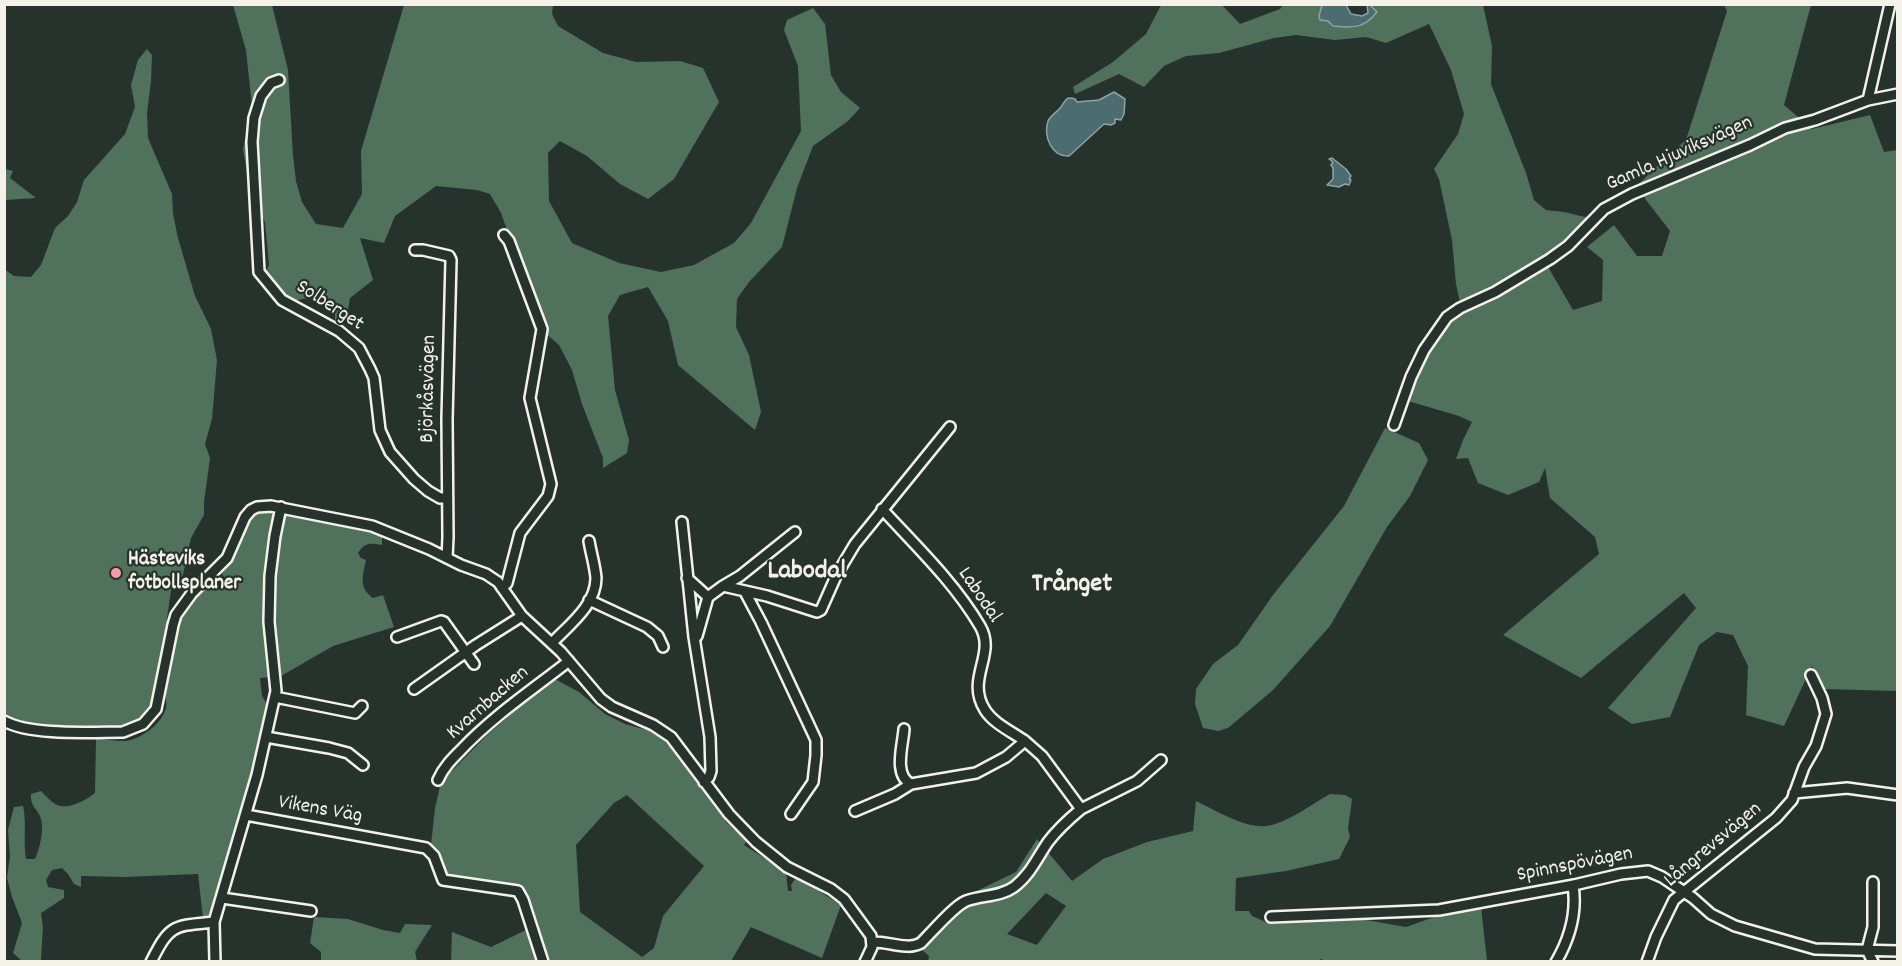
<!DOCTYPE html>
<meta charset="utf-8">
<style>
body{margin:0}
#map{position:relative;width:1902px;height:966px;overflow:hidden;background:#26332d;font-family:Dekko,sans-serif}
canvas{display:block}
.frame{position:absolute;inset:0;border:6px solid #f4f1e8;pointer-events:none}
</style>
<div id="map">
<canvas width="1902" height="966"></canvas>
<div class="frame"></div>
</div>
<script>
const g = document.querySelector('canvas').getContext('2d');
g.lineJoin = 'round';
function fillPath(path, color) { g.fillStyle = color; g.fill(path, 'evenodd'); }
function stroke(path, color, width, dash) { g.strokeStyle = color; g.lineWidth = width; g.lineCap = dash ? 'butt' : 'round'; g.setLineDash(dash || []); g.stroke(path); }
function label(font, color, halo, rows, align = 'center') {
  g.font = font + ' Dekko,sans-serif'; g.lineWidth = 4.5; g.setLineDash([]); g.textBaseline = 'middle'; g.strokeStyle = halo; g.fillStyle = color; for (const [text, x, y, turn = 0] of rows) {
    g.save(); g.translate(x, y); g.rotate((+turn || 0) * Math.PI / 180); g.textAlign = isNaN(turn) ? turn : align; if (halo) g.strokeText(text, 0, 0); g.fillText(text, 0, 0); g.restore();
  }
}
fillPath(new Path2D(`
 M233 5H272L288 70 293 155 296 181 302 202 316 224 343 228 362 194 361 151 404 5H553L552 14 558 26 603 53 636 62 680 61 703 68 719 102 674 179 648 199 620 184 587 156 560 141 548 153 549 201 572 243 619 263 661 272 694 265 734 243 751 223 801 131 798 66 784 30 787 20 813 8 825 24 831 75 841 92 860 108 848 121 813 146 797 188 782 247 749 282 737 299 736 327 749 355 761 412 755 430 678 365 668 321 648 287 620 295 608 316 615 390 629 440 627 453 603 468V458L582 404 572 370 559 345 544 332 501 213 490 194 477 190 436 186 395 216 384 243 360 238 373 280 350 298 348 310 339 329 335 323V308C322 293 312 297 294 301L283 295 264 275 269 265 265 222 250 191 243 149 252 107 246 50Z
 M1161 5H1222L1240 24 1280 9 1283 5H1322L1319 16C1339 28 1360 35 1377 12L1370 5H1483L1492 46 1491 84 1526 173 1534 200 1546 210 1564 212 1589 218 1565 244 1544 260 1573 310 1602 301 1603 260 1587 247 1614 225 1637 256H1662L1670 231 1646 200 1638 185 1665 158 1686 140 1727 11 1724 5H1811L1784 105 1812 129 1870 115 1884 152 1897 150V691L1824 689 1812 666 1784 726 1746 715 1748 666 1733 635 1717 632 1699 645 1670 717 1632 724 1608 708 1696 608 1684 593 1581 678 1503 635 1599 554 1595 537 1550 498 1545 468 1539 482 1508 495 1478 483 1468 458 1456 459 1463 440 1472 422 1459 416 1408 401 1422 363 1432 345 1456 316 1460 303 1456 284 1452 240 1439 179 1434 169 1458 134 1464 114 1451 70 1429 24 1386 43 1366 37 1335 40 1296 35 1274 38 1219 53 1186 56 1164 66 1144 87 1119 74 1075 94 1073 87 1113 62 1146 34Z
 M147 49 152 55 151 81 147 113 148 138 172 194 173 214 178 238 195 296 211 329 217 360 212 419 205 444 210 458 204 502V515L191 538 183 575 179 582 172 584 167 618 169 625 152 709 140 721 121 729 28 727 5 716 4 269 14 276 31 277 41 265 55 228 68 216 77 202 84 180 125 134 135 107 131 85 138 60Z
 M5 169 13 171 10 178 36 198 5 200Z
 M1385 428 1419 443 1428 460 1410 496 1387 527 1330 626 1273 690 1228 728 1218 731 1203 728 1195 704 1196 689 1213 664 1238 645 1273 595 1344 506Z
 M267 511 309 517 382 534V545C370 543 365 542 358 553L361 558 366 560C363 575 358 588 373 598L383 595 394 627 333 646 281 676 260 678 262 696 268 706 249 795 215 913 209 920 203 918 198 874 124 877 81 876V887L74 884 68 874 62 868 52 870 46 880 48 887 64 890V898L41 913 43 927 41 960 40 961H22L13 953 22 923 12 897 7 878 10 856 8 830 14 807 23 806C27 824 23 841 26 859H35C40 847 45 829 40 816 36 807 30 806 31 794L41 791C46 796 51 802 57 805 69 810 86 800 95 793L96 738C105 739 115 741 124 741 140 740 162 724 166 708 167 702 165 695 165 689 167 673 174 629 181 616 187 603 199 589 212 582L218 587 226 580 222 574C225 569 229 563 232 558 243 538 240 516 267 511Z
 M553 678 579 692 605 714 625 724 655 732 668 744 727 823 747 841 744 845 786 872 788 891H792L791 885 795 879 803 881 841 905 822 958 751 927 731 961H451L452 932 491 947 528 929 516 897 436 882 431 845 435 808 441 782 488 734ZM627 795 704 866 663 916 654 948 642 957 580 912 576 845 614 803Z
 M1330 794 1345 795 1352 799 1348 829 1350 837 1339 859 1286 871 1236 878 1235 911H1249L1252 916 1270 924 1355 918 1406 927 1437 916 1481 907 1487 961 1403 962V960L1331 962 1320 959 1319 962H928L929 956 912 941 950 904 1016 872 1037 839 1072 881 1103 859 1147 842 1193 831 1196 801C1215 810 1246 829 1267 826 1287 823 1312 804 1330 794ZM1046 893 1066 906 1037 945 1007 934Z
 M314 917 348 919 383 930 400 933 405 924 432 925 415 952 417 961H321V952L310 943Z`), '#50715b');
const water = new Path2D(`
 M1322 5H1346L1351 14 1362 16 1368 13 1367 5H1370L1377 12C1364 29 1352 28 1333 26L1328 21 1320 20 1319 16Z
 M1114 92 1125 99 1124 114 1121 120 1115 119V123L1111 125 1104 124 1069 156C1052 157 1043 137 1048 121 1051 115 1057 112 1061 107 1066 100 1066 96 1075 99L1077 102 1099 100Z
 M1332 158 1346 169 1351 176 1349 179 1351 180 1349 185 1345 184 1339 187 1327 185 1333 179V168L1331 165 1333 162 1329 159Z`);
fillPath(water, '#4b6d72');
stroke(water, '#8fa2a1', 1.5);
const street = new Path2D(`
 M279 80 271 83 261 96 254 118 252 142 259 272 282 300 339 331 359 348 370 369 374 378 380 430 390 452 414 479 428 491 440 498H447
 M1868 100 1890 4
 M415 250H423L449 256 451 260 447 419 448 537 447 558
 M1394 425 1411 377 1424 350 1447 317 1460 308 1495 292 1550 259 1568 246 1604 209 1632 194 1750 145 1785 128 1815 120 1868 100 1898 94
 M882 509C916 546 954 582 980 626 997 655 965 678 985 710 993 723 1012 732 1025 741
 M682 522 694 637 710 737 711 771 709 777 704 782
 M687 578 708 597
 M723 586 740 576 795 532
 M502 588 507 583 520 533 548 496 551 484 530 398 542 329 509 241 504 235
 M745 592 761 622 816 740V755L813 782 791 814
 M589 600 647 627 658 636 663 647
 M397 637 441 621 444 622 474 664
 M694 637 697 636 708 597 723 586 767 596 817 612 821 610 837 574 855 544 950 427
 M552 643C569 625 596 605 596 578 595 566 591 553 589 541
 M414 689 476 645 522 616
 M275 697 355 713 362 706
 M4 721C31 736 92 732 123 732L143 724 156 709 173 625 176 615 192 593 227 558 245 517 251 510 257 507 271 506 372 526 429 549 461 565 486 574 498 582 522 616 561 652 601 699 612 707 653 725 671 737 729 814 756 842 787 867 831 889 844 899 871 936 872 947 865 962
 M904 729C903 745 893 775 911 784
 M266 737 329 748 348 753 363 765
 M438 780C443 768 452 759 461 750 493 716 532 690 569 661
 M1794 793 1847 788 1898 795
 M855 811 895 794 911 784 976 773 1006 757 1025 741 1042 756 1081 809
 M246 815 426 848 434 856 443 880 518 891 523 900 543 962
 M222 898 311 911
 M1271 917 1439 910 1574 885 1621 874 1648 871 1662 877 1693 898 1711 914 1735 926 1815 949 1898 951
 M872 942C888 941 908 951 921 943 932 932 954 906 966 901 982 895 1000 897 1014 887 1030 875 1037 858 1048 842 1057 830 1069 819 1081 809L1137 781 1161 760
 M151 962C170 924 173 926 214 922
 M215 962 214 922 257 775 276 691 269 622 270 576 275 536 281 507
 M1556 962C1570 938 1577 911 1573 885
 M1647 962 1656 937 1674 900 1776 818 1792 800 1804 767 1816 746 1826 714 1822 698 1811 675
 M1873 962 1867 950 1873 927V882`);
stroke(street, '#f4f1e8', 14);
stroke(street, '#26332d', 9);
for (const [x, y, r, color] of [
 [116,573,6,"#ff9aa2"]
]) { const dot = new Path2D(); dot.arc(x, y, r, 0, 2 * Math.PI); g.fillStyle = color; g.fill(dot); stroke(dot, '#26332d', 2); }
label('21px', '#f4f1e8', '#26332d', [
 ["Gamla Hjuviksvägen",1680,155,-24],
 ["Solberget",329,307,33],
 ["Björkåsvägen",430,389,-89],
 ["Labodal",978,596,56],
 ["Kvarnbacken",489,704,-41],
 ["Vikens Väg",320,811,10],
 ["Långrevsvägen",1714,846,-40],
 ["Spinnspövägen",1575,866,-11]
]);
label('bold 21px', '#f4f1e8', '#26332d', [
 ["Hästeviks",128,561],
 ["fotbollsplaner",128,585]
], 'left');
label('bold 27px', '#f4f1e8', '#26332d', [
 ["Labodal",807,573],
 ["Trånget",1072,586]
]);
</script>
